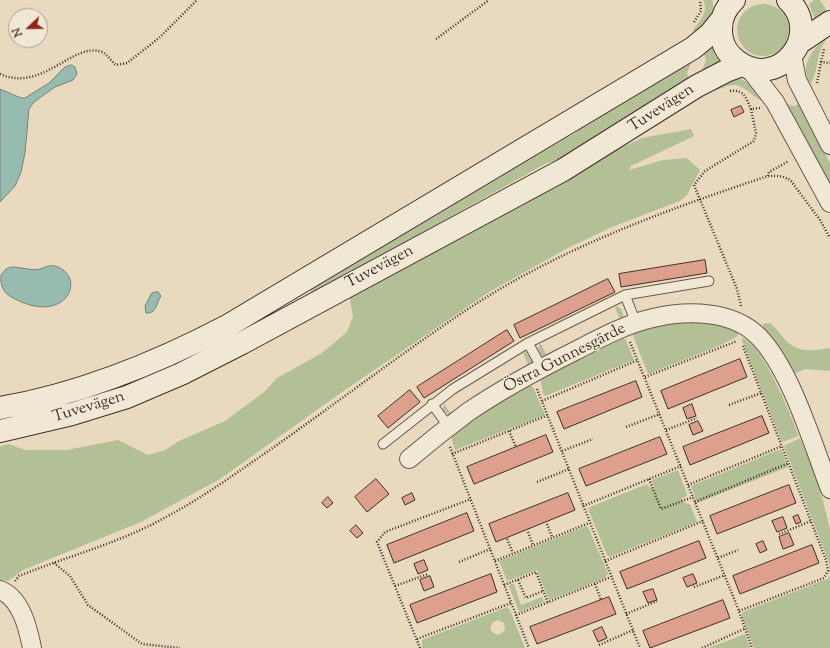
<!DOCTYPE html>
<meta charset="utf-8">
<style>
body{margin:0}
#map{position:relative;width:830px;height:648px;overflow:hidden;background:#e9dabf;font-family:"Sorts Mill Goudy",serif}
canvas{display:block}
.north{position:absolute;left:8px;top:8px;width:40px;height:40px;box-sizing:border-box;background:#f1e7d5;border:1px solid #a99d8f;border-radius:50%;rotate:248deg;font-size:11px;font-weight:700;line-height:16px;text-align:center;color:#3e2e26}
.north::after{content:'';display:block;margin:auto;width:14px;height:18px;background:#8f2418;clip-path:polygon(50% 0,100% 100%,50% 72%,0 100%)}
</style>
<div id="map">
<canvas width="830" height="648"></canvas>
<div class="north">N</div>
</div>
<script>
const g = document.querySelector('canvas').getContext('2d');
g.lineJoin = 'round';
function fillPath(path, color) { g.fillStyle = color; g.fill(path, 'evenodd'); }
function stroke(path, color, width, dash) { g.strokeStyle = color; g.lineWidth = width; g.lineCap = dash ? 'butt' : 'round'; g.setLineDash(dash || []); g.stroke(path); }
function label(font, color, halo, rows, align = 'center') {
  g.font = font + ' "Sorts Mill Goudy",serif'; g.lineWidth = 3; g.setLineDash([]); g.textBaseline = 'middle'; g.strokeStyle = halo; g.fillStyle = color; for (const [text, x, y, turn = 0] of rows) {
    g.save(); g.translate(x, y); g.rotate((+turn || 0) * Math.PI / 180); g.textAlign = isNaN(turn) ? turn : align; if (halo) g.strokeText(text, 0, 0); g.fillText(text, 0, 0); g.restore();
  }
}
fillPath(new Path2D(`
 M703 0H712C718 14 703 27 696 38L693 30C700 20 709 12 703 0Z
 M814 0H820L830 16 817 24 809 4Z
 M737 30a26 26 0 1 1 52 0a26 26 0 1 1-52 0Z
 M830 35C815 51 820 67 811 84 797 65 815 46 830 35Z
 M712 45 716 57 723 65 700 75 706 60 703 50Z
 M693 58 687 73 691 84 570 157 547 163 316 291 311 292 310 289 488 182 577 132V129Z
 M736 77 750 83 766 101C756 102 748 87 735 85 727 85 721 89 713 91L707 88Z
 M786 104 794 106 799 104 830 163V185Z
 M691 129 694 136 631 166 629 170 663 160 687 158 700 170 687 195 680 201 612 227 566 249 489 292 345 390 220 479 141 522 23 570 8 581 0 580V446L9 444 25 450H67L118 440 148 455 165 450 179 441 225 421 264 392 277 378 322 353 347 332 353 316 349 295 589 163 642 138Z
 M617 306 621 309 624 318 544 358C541 355 537 350 539 345L541 344 546 354 620 319 615 308Z
 M684 320 717 323 738 332V336L721 345 648 374 633 336V332Z
 M770 323C778 329 782 338 790 344 801 353 816 350 830 348V371L805 369 792 375 763 330V324Z
 M621 337 626 340 634 360 545 396 543 394 540 378Z
 M741 338C761 339 792 418 799 436L782 442Z
 M526 352 533 363 450 416 443 410 444 403 450 413 528 364 523 353Z
 M529 385 533 387 545 415 455 450 451 436 486 409Z
 M800 438 818 481 830 529V648H754L742 617 743 612 827 579 830 576 829 563 784 446Z
 M781 449 788 467 697 503 691 486Z
 M678 470 687 494 686 497 682 498 684 503 690 504 697 522 609 557 607 555 588 509 590 507 647 484 650 488 654 487 652 480Z
 M586 526 588 527 608 573 605 578 549 600 537 570 507 581 499 561Z
 M511 584H514L521 605 542 597 544 602 519 612 509 586Z
 M507 607 510 610 525 648H422V640ZM498 620 504 623 505 629 502 633 497 635 492 632 490 628 493 622Z
 M745 634 750 648H708Z`), '#b3c095');
const water = new Path2D(`
 M72 65 75 67 77 74 73 80 55 87 34 102 29 109 25 153 21 172 15 186 0 202V89L21 98H25L49 83 65 67Z
 M12 267C21 267 31 271 40 269 45 267 50 265 55 266 88 276 67 326 15 299 4 294 0 287 1 275L6 269Z
 M158 292 161 296C156 303 157 314 146 313L145 306 152 293Z`);
fillPath(water, '#98bbaf');
stroke(water, '#748378', 1);
const building = new Path2D(`
 M741 106 744 112 734 117 731 110Z
 M705 260 707 273 621 287 619 274Z
 M608 279 615 292 520 338 514 325Z
 M507 330 514 341 424 398 417 387Z
 M740 359 747 377 668 409 661 391Z
 M636 381 642 397 564 429 557 412Z
 M410 390 420 402 388 428 378 416Z
 M692 404 696 416 687 419 683 408Z
 M762 416 769 433 690 465 683 447Z
 M698 421 703 431 693 435 689 425Z
 M546 435 553 452 474 484 467 467Z
 M660 437 667 454 586 486 579 469Z
 M376 479 389 494 367 512 355 497Z
 M789 485 796 503 717 534 710 516Z
 M412 493 415 500 405 505 402 498Z
 M568 493 575 510 496 542 489 524Z
 M328 497 333 503 327 508 322 503Z
 M467 513 474 531 394 563 387 545Z
 M798 515 801 522 796 524 793 517Z
 M783 517 787 528 777 532 772 521Z
 M356 525 363 533 357 538 350 531Z
 M789 533 794 545 783 549 779 537Z
 M699 541 706 558 627 589 620 572Z
 M763 541 767 550 760 553 756 544Z
 M812 545 819 563 740 594 733 576Z
 M424 560 428 570 418 574 414 564Z
 M491 574 497 592 417 623 410 605Z
 M693 574 697 583 687 587 683 578Z
 M430 576 434 587 424 591 420 580Z
 M653 589 657 600 648 603 643 592Z
 M609 597 616 614 537 644 530 627Z
 M723 600 730 618 650 648 643 631Z
 M602 627 607 638 598 642 593 631Z`);
fillPath(building, '#dda08c');
stroke(building, '#3e2e26', 1);
const lane = new Path2D(`
 M625 295 636 323
 M528 343 542 368
 M432 404 449 427
 M383 444 453 389 528 343 625 295 709 281`);
const street = new Path2D(`
 M792 55 797 80 830 145
 M748 67 775 102 830 203
 M409 459C428 443 448 427 468 412 502 389 539 369 575 351 600 338 626 324 653 318 687 310 733 310 759 337 791 370 813 445 830 489
 M0 590C21 598 28 628 32 648`);
const secondary = new Path2D(`
 M734 0C723 10 719 24 722 39 724 48 730 56 737 61 777 92 825 35 788 0
 M799 43 830 22
 M0 408C81 394 157 363 229 325L693 48 710 34 722 19
 M0 431 72 414 127 397 181 374 242 343 563 170 697 86 726 71 742 65`);
stroke(lane, '#69594c', 11);
stroke(street, '#69594c', 20);
stroke(secondary, '#3e2e26', 24);
stroke(new Path2D(`
 M694 22 701 11 700 0
 M436 39 489 0
 M821 62 824 49
 M0 74C43 93 73 41 102 52 108 55 111 61 116 65L127 63 159 38 197 0
 M817 83 821 62 830 63
 M730 91C744 89 746 98 751 109
 M768 176 769 172 789 161
 M741 306 737 289 694 185 705 171 754 141 756 133 751 109 760 108
 M630 342 739 611 752 648
 M645 377 737 341
 M537 389 640 648
 M542 401 638 360
 M729 405 761 393
 M626 427 660 414
 M666 430 697 418
 M509 431 516 447
 M450 447 529 648
 M562 451 593 439
 M452 454 548 415
 M649 479 661 509 693 497
 M537 482 569 469
 M688 485 782 446
 M695 502 789 463
 M583 506 681 466
 M547 524 552 537
 M528 532 533 545
 M779 534 811 521
 M507 539 513 553
 M718 558 738 550
 M495 561 589 523
 M605 561 703 521
 M459 562 490 549
 M54 563 70 576 88 605 142 644 180 648
 M518 580 526 598 543 591
 M15 581 19 576C68 556 120 543 166 517 204 497 239 471 274 447 335 404 394 359 456 317 550 252 660 212 768 176 777 176 783 175 791 181L820 220 830 238
 M595 584 601 600
 M504 585 536 572 548 603
 M395 586 428 574
 M694 587 725 575
 M739 611 824 578 828 571 826 560 743 346
 M626 614 657 601
 M516 615 611 577
 M417 639 511 603
 M599 645 633 630
 M420 648 377 542 385 532 471 499
 M702 648 744 629`), '#3e2e26', 2.5, [1, 2]);
stroke(lane, '#f1e7d5', 9);
stroke(street, '#f1e7d5', 18);
stroke(secondary, '#f1e7d5', 22);
label('16px', '#3e2e26', '#f1e7d5', [
 ["Tuvevägen",662,109,-33],
 ["Tuvevägen",380,268,-28],
 ["Östra Gunnesgärde",565,359,-27],
 ["Tuvevägen",89,408,-17]
]);
</script>
